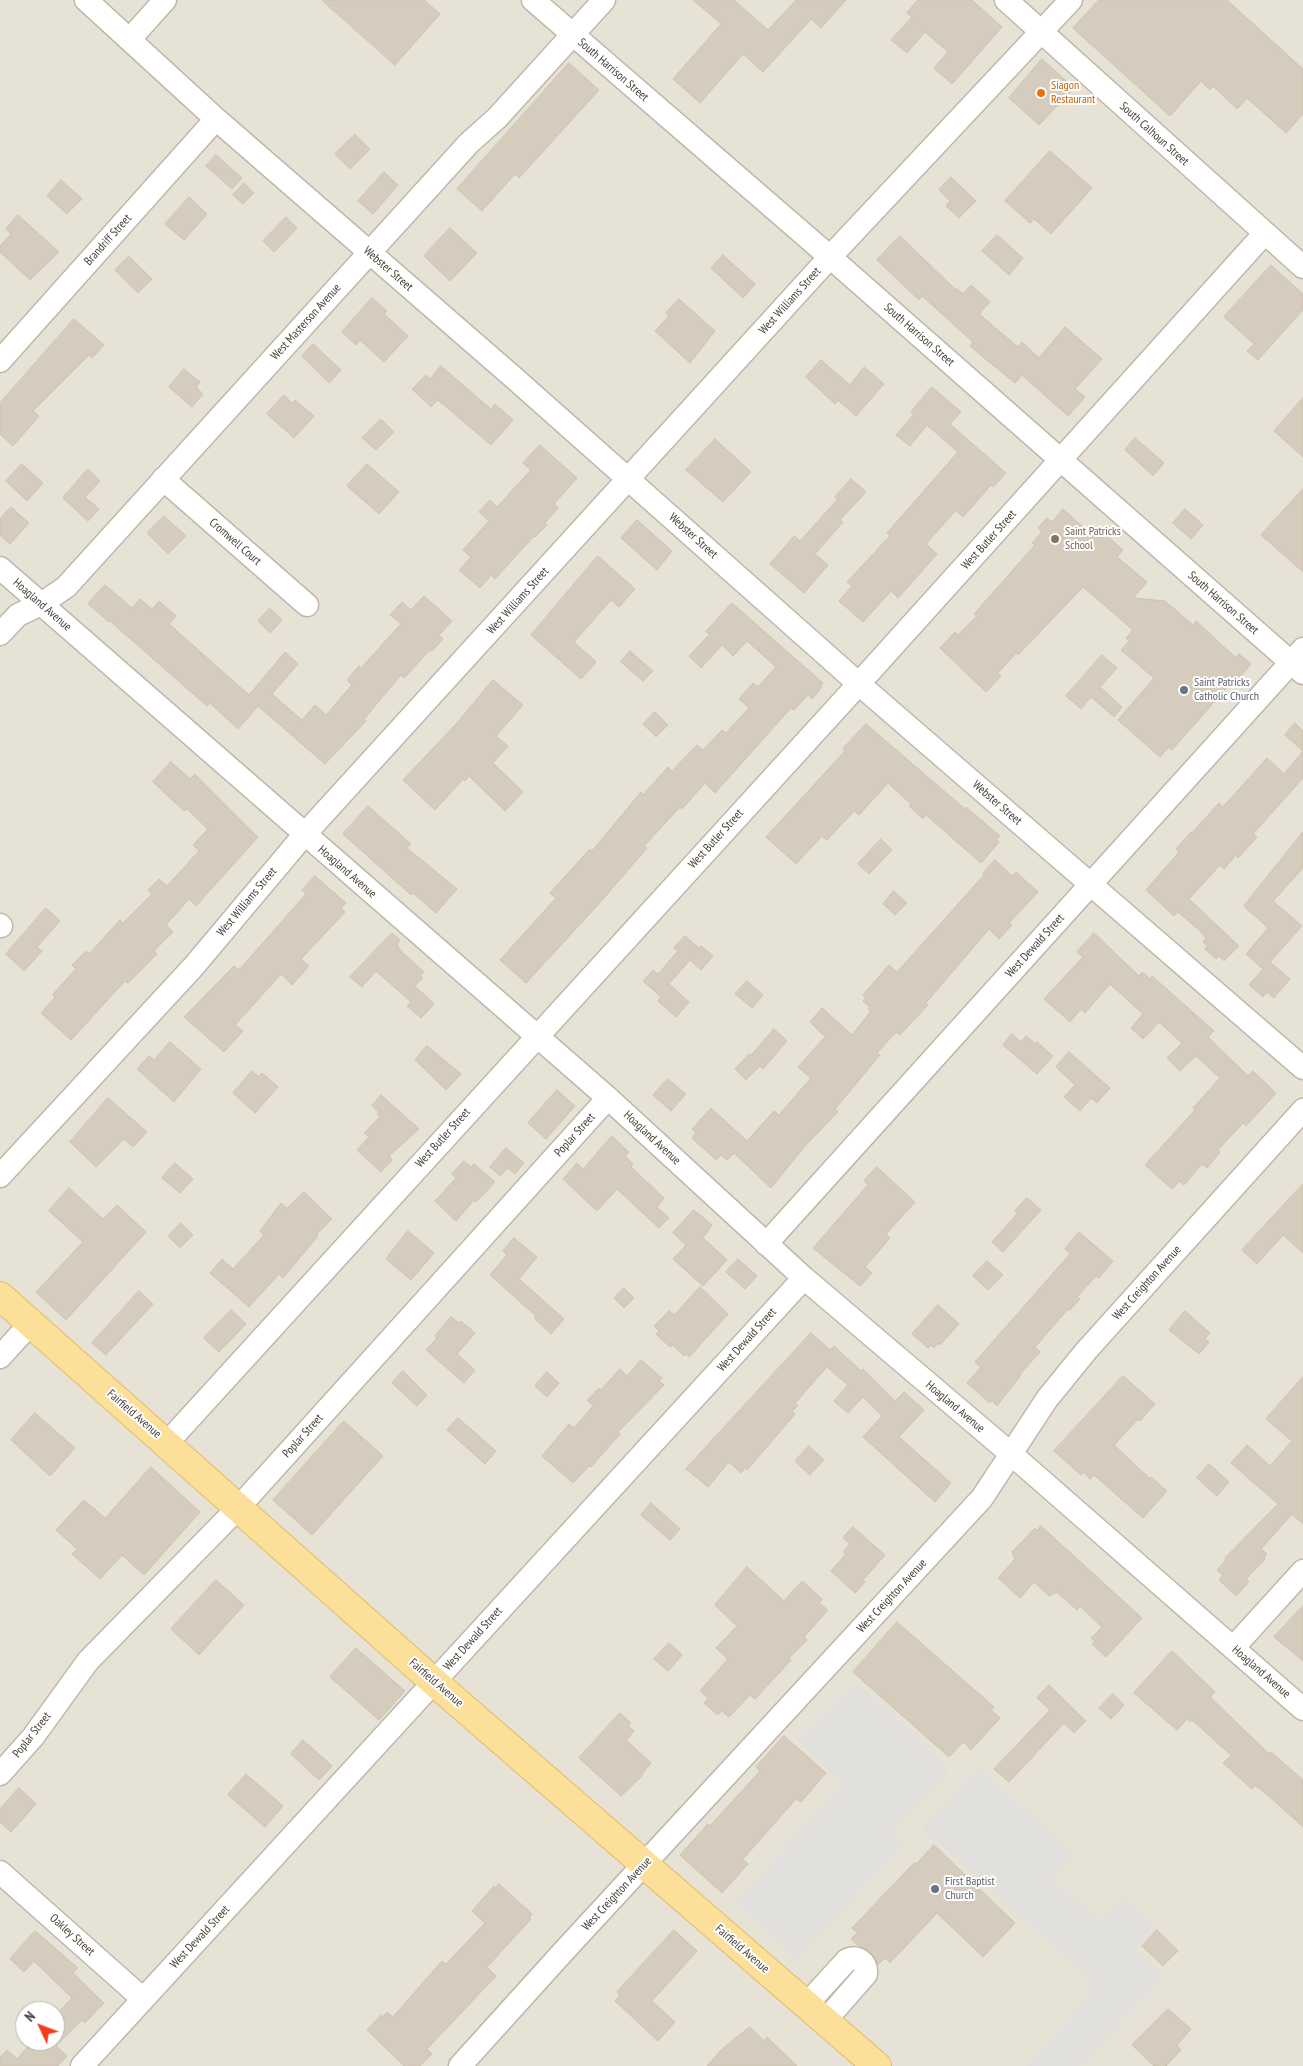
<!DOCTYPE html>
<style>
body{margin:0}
#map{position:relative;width:1303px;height:2066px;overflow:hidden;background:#f3f0e8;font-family:"PT Sans Narrow",sans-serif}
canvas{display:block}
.north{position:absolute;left:15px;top:2001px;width:50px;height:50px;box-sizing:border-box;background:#fff;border:1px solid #b5b3af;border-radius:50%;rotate:313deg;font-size:14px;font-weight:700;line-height:20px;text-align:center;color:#474037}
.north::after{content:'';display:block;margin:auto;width:18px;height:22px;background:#f53d1d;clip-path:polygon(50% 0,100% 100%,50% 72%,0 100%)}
</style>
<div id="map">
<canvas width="1303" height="2066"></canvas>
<div class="north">N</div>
</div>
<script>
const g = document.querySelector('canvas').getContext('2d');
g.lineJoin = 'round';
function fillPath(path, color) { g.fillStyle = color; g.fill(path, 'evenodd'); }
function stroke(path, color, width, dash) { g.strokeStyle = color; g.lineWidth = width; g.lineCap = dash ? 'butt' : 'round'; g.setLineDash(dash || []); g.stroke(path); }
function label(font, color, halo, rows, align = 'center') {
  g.font = font + ' "PT Sans Narrow",sans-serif'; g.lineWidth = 4; g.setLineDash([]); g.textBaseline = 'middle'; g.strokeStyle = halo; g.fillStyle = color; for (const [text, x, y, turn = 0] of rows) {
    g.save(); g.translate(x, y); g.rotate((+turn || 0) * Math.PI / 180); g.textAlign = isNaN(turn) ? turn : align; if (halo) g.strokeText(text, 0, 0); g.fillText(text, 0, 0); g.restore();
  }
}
fillPath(new Path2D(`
 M0 0H1303V2066H0ZM25 2011H55V2041H25Z`), '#e7e2d6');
fillPath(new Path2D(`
 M855 1681 950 1770 891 1831 904 1843 798 1959 735 1903 843 1783 797 1740Z
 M978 1766 1074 1854 1051 1878 1100 1920 1123 1897 1156 1926 1134 1949 1164 1976 1081 2066H1026L1086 2001 1091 1992 1088 1977 921 1827Z`), '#e2e0dc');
const building = new Path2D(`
 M322 0H424L440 14 395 65Z
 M693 0H734L768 30 796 0H846L821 28 811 19 763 72 743 54 700 103 673 79 721 24Z
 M918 0H972L1002 27 952 84 934 68 948 52 925 32 907 53 891 40 912 17 907 13Z
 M1099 0H1227L1303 69V114L1286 133 1247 98 1237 109 1213 86 1210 90 1201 81 1170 116 1073 28Z
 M1042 59 1074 88 1039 125 1009 98Z
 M569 63 599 90 519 178 515 174 482 211 457 189Z
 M355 134 370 149 350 169 335 154Z
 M1050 151 1092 188 1051 234 1034 219 1030 223 1005 201Z
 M216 155 242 178 232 189 206 166Z
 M384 172 398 185 373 214 358 201Z
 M951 177 976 201 959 218 946 206 950 201 939 190Z
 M61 180 82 199 67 214 47 196Z
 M244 183 254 193 243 204 233 195Z
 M189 197 207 214 184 240 165 224Z
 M18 215 59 252 30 280 0 252V246L11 234 6 229Z
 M286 217 297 228 274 252 263 241Z
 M450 228 477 253 450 281 424 256Z
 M997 235 1023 258 1009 275 982 251Z
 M900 236 956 290 957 288 963 294 971 285 990 302 979 314 1018 347 1022 342 1039 358 1065 327 1102 359 1075 389 1085 397 1068 416 1022 375 1015 383 989 362 970 346 973 342 922 296 919 300 877 260Z
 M723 255 755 284 743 298 711 268Z
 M129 256 152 279 138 293 115 270Z
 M1271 265 1303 294V310L1258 360 1247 351 1254 344 1224 317Z
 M372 298 387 311 384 314 408 336 384 362 360 340 356 345 342 332Z
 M679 299 715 331 690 363 655 331 669 316 666 313Z
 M74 319 104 345 92 358 89 355 33 411 39 416 13 446 0 434V403Z
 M313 344 341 370 329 383 302 356Z
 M821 360 850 385 864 367 884 384 856 416 838 400 835 404 806 377Z
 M441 366 491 409 495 404 513 420 491 445 438 400 431 407 412 389 426 375 430 379Z
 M184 369 200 382 196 387 203 394 192 407 169 387Z
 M932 387 961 412 950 424 1006 473 993 487 991 485 963 517 956 510 926 544 937 554 898 598 891 591 863 622 839 601 852 586 847 582 890 536 887 533 958 452 927 425 910 446 896 435 914 414 911 412Z
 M284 395 292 403 295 400 314 416 294 438 267 414Z
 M1303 398V457L1274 431Z
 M381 419 394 432 376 450 362 438Z
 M1135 438 1164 463 1153 476 1125 450Z
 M715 439 751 472 723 502 686 470Z
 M540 445 577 478 554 504 558 508 545 523 547 525 535 537 534 536 495 579 491 575 480 588 459 570 471 557 463 550 489 521 479 512 490 500 497 507 531 470 523 463Z
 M22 464 43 483 27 501 6 481Z
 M367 464 399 492 379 514 347 486Z
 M88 469 100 481 85 497 99 509 88 521 63 498Z
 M851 479 866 492 840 520 843 522 815 554 828 565 804 593 770 564 794 536 800 541 838 499 835 497Z
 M1303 489V572L1261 535Z
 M11 507 29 523 10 544 0 535V519Z
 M1063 509 1093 536 1099 529 1123 550 1117 557 1147 582 1133 598 1165 601 1193 625 1196 621 1236 658 1239 654 1251 664 1240 677 1238 675 1172 750 1169 747 1160 757 1118 720 1154 678 1121 650 1129 641 1126 638 1133 630 1083 587 1018 655 1016 653 998 673 1001 676 986 692 940 648 955 632 958 635 977 616 974 614 1035 545 1032 543 1042 532 1038 528 1047 518 1052 522Z
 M1185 509 1203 525 1191 539 1173 523Z
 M164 516 186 536 168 554 147 533Z
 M637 520 672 551 657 570 621 538Z
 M598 556 635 589 619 607 611 600 574 642 596 662 581 679 531 635Z
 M105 585 132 608 140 599 152 609 159 601 176 616 169 624 249 695 285 652 298 664 272 694 302 720 315 705 326 715 352 685 347 680 359 666 361 668 401 624 390 615 402 602 411 610 424 596 452 621 439 635 443 639 432 651 430 650 404 678 401 675 364 719 366 721 325 764 258 706 238 729 210 703 207 706 110 621 109 622 88 604Z
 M732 603 823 683 821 685 822 687 812 699 808 695 794 710 791 708 715 793 705 783 682 809 680 807 644 846 647 848 597 906 526 983 500 960 556 898 550 893 590 849 592 851 641 792 643 795 668 767 672 771 697 745 703 750 722 730 726 733 749 708 739 699 753 683 758 687 776 667 747 641 733 656 722 645 701 668 689 656 710 634 706 632Z
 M270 608 282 620 270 633 258 621Z
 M630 651 653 671 643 681 621 662Z
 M1102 655 1117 668 1100 687 1122 707 1114 717 1091 697 1081 709 1066 696Z
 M493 680 523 705 496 736 508 746 493 763 523 792 505 811 469 776 465 781 463 779 435 810 403 780 457 723Z
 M655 712 668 725 656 737 643 724Z
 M1295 723 1303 731V778L1253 834 1257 837 1238 858 1236 855 1224 869 1220 865 1189 899 1239 946 1224 961 1219 956 1216 959 1205 949 1207 946 1203 942 1206 938 1200 931 1178 912 1174 916 1146 890 1179 852 1176 849 1191 832 1192 833 1219 803 1223 807 1267 758 1284 774 1303 751 1285 735Z
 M866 724 965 809 966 807 1000 836 996 840 999 842 981 863 926 815 923 819 909 806 911 804 888 783 859 815 854 811 827 840 822 836 796 864 766 837 845 751 843 749Z
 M171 762 190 779 195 774 258 837 196 906 189 899 166 925 173 932 154 951 157 954 128 983 125 981 71 1040 41 1013 55 997 53 994 76 969 72 965 86 951 89 954 120 920 123 923 152 894 148 890 159 879 167 886 199 851 193 845 208 829 187 809 184 811 153 782Z
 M368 806 411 844 407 848 457 889 436 913 413 893 411 895 343 834Z
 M1303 832V868L1273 901 1302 926 1270 962 1290 979 1274 998 1267 992 1263 997 1249 985 1263 969 1246 954 1268 928 1244 906Z
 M881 839 892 850 869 874 858 864Z
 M995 860 1012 876 1016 872 1038 892 1009 923 1012 925 999 939 989 929 926 1003 928 1005 912 1022 900 1035 896 1032 877 1053 880 1055 835 1109 838 1112 805 1146 771 1188 734 1153 727 1160 721 1155 716 1160 692 1138 696 1133 692 1129 711 1108 747 1141 774 1111 779 1115 811 1078 798 1067 825 1037 810 1022 822 1008 852 1035 871 1011 868 1009 870 1007 863 1001 866 998 863 995 889 965 897 972 984 875 983 873Z
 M315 876 346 903 341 908 345 912 301 959 309 966 292 985 281 974 235 1025 243 1031 224 1052 184 1017 234 966 239 970 306 894 302 890Z
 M894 891 907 903 895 915 883 904Z
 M46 908 60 921 37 947 42 951 24 971 6 954Z
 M392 933 400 940 397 945 401 951 424 972 420 975 423 978 415 986 434 1004 421 1018 407 1006 411 1002 376 971 362 987 350 977Z
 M1094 933 1139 976 1142 972 1150 979 1152 976 1214 1031 1208 1037 1248 1076 1253 1071 1276 1093 1246 1126 1243 1123 1218 1150 1220 1152 1207 1168 1202 1164 1184 1185 1179 1181 1172 1189 1145 1165 1195 1110 1193 1108 1220 1078 1196 1056 1180 1071 1167 1058 1182 1043 1159 1022 1143 1039 1131 1028 1143 1014 1110 984 1085 1013 1081 1009 1070 1022 1044 999 1083 957 1077 952Z
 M685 936 699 948 701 946 713 956 701 970 690 960 669 984 689 1002 676 1017 658 1001 661 997 643 981 653 970 658 974 678 951 674 948Z
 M747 981 763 995 752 1008 735 994Z
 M774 1029 787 1041 763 1069 760 1066 746 1080 735 1069 749 1054 751 1055Z
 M1012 1034 1021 1042 1026 1036 1036 1044 1037 1042 1053 1056 1037 1074 1003 1045Z
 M170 1042 201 1069 174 1102 137 1069 149 1056 154 1060Z
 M427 1046 461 1074 446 1090 415 1060Z
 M1069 1052 1110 1088 1097 1103 1091 1098 1080 1111 1064 1097 1075 1085 1056 1067Z
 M252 1071 259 1077 262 1073 278 1087 255 1113 233 1093Z
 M668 1079 686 1094 671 1111 653 1095Z
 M557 1090 575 1106 546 1139 528 1123Z
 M381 1095 419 1129 389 1156 392 1160 381 1172 357 1150 369 1137 364 1133 380 1117 377 1114 379 1112 372 1106Z
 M108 1098 147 1132 133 1147 124 1139 96 1167 70 1142Z
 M612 1136 629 1152 625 1156 633 1164 631 1167 664 1198 657 1207 669 1218 659 1228 617 1189 597 1211 563 1179 577 1163 583 1169Z
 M506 1148 524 1163 515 1174 508 1168 500 1176 490 1167Z
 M464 1161 471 1167 474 1164 495 1182 476 1202 474 1200 456 1221 435 1201 456 1178 452 1174Z
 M175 1163 193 1179 180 1193 162 1178Z
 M877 1167 915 1202 886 1234 890 1238 865 1267 872 1273 860 1286 813 1248 868 1185 864 1181Z
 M1303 1184V1253L1283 1235 1257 1264 1242 1250Z
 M69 1188 103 1219 117 1205 146 1232 66 1320 36 1292 83 1242 49 1211Z
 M304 1192 332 1219 317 1234 318 1236 283 1278 279 1274 249 1307 210 1273 222 1259 233 1269 264 1235 260 1231 281 1203 287 1208Z
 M1027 1198 1041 1210 1003 1252 992 1242 1018 1213 1015 1211Z
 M694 1210 712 1225 703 1238 727 1260 703 1286 673 1259 686 1245 673 1233Z
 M181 1223 193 1235 180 1248 168 1236Z
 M408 1231 434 1253 411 1280 386 1259Z
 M1079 1232 1113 1261 1099 1278 1096 1276 1077 1297 1080 1299 1069 1311 1068 1309 1035 1347 1040 1352 1020 1374 1021 1375 997 1406 992 1401 990 1403 967 1383 981 1367 975 1362 1070 1254 1065 1249Z
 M514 1238 537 1257 519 1279 564 1319 551 1334 534 1318 536 1316 490 1275 507 1255 503 1251Z
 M738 1259 757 1276 745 1289 726 1272Z
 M987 1261 1003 1275 988 1290 973 1276Z
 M700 1287 728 1314 689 1357 686 1354 684 1356 673 1345 670 1347 656 1334 659 1331 654 1326 669 1311 674 1315Z
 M624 1288 634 1298 624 1308 614 1298Z
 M139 1291 153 1304 106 1355 92 1343Z
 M938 1305 959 1324 940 1345 939 1343 934 1348 931 1345 928 1348 912 1334Z
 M231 1310 246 1324 219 1352 204 1338Z
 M1185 1311 1210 1333 1205 1339 1209 1342 1199 1354 1169 1330Z
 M451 1317 459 1323 461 1321 475 1333 457 1354 475 1370 464 1383 426 1350 437 1338 435 1336Z
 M811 1333 830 1350 834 1346 861 1371 863 1369 895 1401 904 1392 924 1410 899 1437 951 1483 935 1502 863 1437 882 1416 863 1397 848 1413 834 1401 848 1385 827 1367 795 1403 798 1406 792 1411 795 1414 747 1470 745 1468 741 1473 729 1462 708 1487 686 1469Z
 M641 1360 662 1378 659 1381 664 1385 618 1432 620 1434 591 1467 589 1466 573 1483 542 1456 569 1424 574 1428 593 1406 587 1400 599 1388 601 1390 620 1369 627 1376Z
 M403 1371 427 1395 417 1406 392 1383Z
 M547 1372 559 1383 547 1397 535 1386Z
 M1123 1376 1155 1404 1140 1421 1138 1419 1114 1445 1150 1479 1151 1477 1167 1491 1143 1518 1094 1475 1090 1479 1083 1472 1081 1475 1054 1451Z
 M1303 1377V1524L1292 1514 1261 1549 1267 1554 1264 1557 1265 1559 1246 1579 1249 1582 1236 1596 1219 1580 1223 1575 1217 1570 1226 1560 1225 1558 1278 1504 1231 1463 1247 1445 1270 1466 1292 1441 1266 1419Z
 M35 1413 75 1448 50 1476 11 1440Z
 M458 1418 496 1451 485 1464 447 1430Z
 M344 1421 383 1456 312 1535 273 1500Z
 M809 1446 824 1460 810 1475 795 1461Z
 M1209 1464 1229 1482 1217 1496 1197 1478Z
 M151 1467 200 1512 144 1575 122 1555 100 1579 72 1554 77 1549 56 1530 84 1500 105 1518Z
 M651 1503 680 1529 670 1540 641 1515Z
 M1041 1526 1142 1618 1106 1657 1092 1644 1095 1642 1091 1638 1102 1627 1080 1606 1077 1610 1057 1592 1049 1596 1034 1582 1020 1598 998 1578 1015 1559 1012 1552 1035 1528 1037 1530Z
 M853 1527 885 1555 863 1580 865 1582 855 1593 831 1571 846 1554 843 1552 850 1544 843 1538Z
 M747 1567 784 1601 802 1581 822 1599 819 1603 828 1610 804 1637 807 1640 789 1658 791 1660 755 1699 750 1695 729 1717 722 1711 718 1715 704 1703 708 1698 700 1691 728 1659 716 1648 737 1626 715 1605Z
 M216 1580 244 1605 199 1655 171 1629Z
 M1303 1606V1661L1274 1637Z
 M897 1622 994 1707 991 1710 1000 1718 971 1750 963 1742 949 1757 853 1672Z
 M669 1643 682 1655 668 1671 654 1659Z
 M356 1648 405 1691 379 1720 330 1677Z
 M1172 1651 1215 1692 1210 1697 1269 1754 1271 1752 1303 1780V1827L1271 1798 1255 1785 1252 1789 1223 1763 1231 1755 1192 1720 1190 1722 1187 1719 1177 1730 1134 1693Z
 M1049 1685 1086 1721 1074 1733 1064 1723 1009 1782 994 1769 1050 1710 1037 1698Z
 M1113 1694 1124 1705 1111 1719 1099 1708Z
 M620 1713 631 1723 628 1726 634 1731 626 1740 651 1763 642 1774 643 1775 621 1796 579 1758Z
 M784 1736 826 1773 801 1802 796 1799 743 1859 748 1864 722 1893 680 1855 708 1824 710 1826 760 1771 756 1767Z
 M303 1740 332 1766 319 1780 291 1754Z
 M246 1774 283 1806 265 1827 228 1795Z
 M19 1788 36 1804 11 1832 0 1822V1809Z
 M934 1845 1015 1923 983 1957 937 1913 890 1963 885 1958 878 1965 870 1951 858 1946 851 1939 857 1933 852 1928 914 1863 916 1864Z
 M499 1884 532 1914 529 1918 531 1919 487 1967 496 1976 427 2049 432 2054 420 2066H404L367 2030 381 2015 383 2017 387 2012 393 2017 442 1961 446 1964 485 1923 472 1911 494 1886 495 1888Z
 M674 1930 697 1951 652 2001 675 2022 658 2041 615 2001 620 1995 617 1992Z
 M1157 1930 1178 1951 1163 1966 1142 1946Z
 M35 1931 78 1968 73 1973 104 2003 85 2023 82 2020 56 2046 67 2056 58 2066H0V2057L7 2050 17 2059 33 2041H50L55 2045V2016L72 1998 34 1961 24 1972 10 1959Z
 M1168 2009 1191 2029 1177 2045 1181 2050 1166 2066H1154L1132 2045Z
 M750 2027 764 2041 767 2037 797 2066H707L721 2050Z`);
fillPath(building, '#d5ccbd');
stroke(building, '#cfc3b1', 1);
const minor = new Path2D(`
 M86 0 216 119 513 377 859 684 1303 1068
 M533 0 830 257 1303 673
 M1006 0 1303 267
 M130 39 165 0
 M0 361 216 119
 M163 479 307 605
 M0 568 608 1098 804 1278 1010 1453 1303 1709
 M0 634 18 615 41 604 66 587 469 143 497 118 604 0
 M0 925 1 926
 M0 1176 194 966 304 835 830 257 1071 0
 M766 1244 1303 649
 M0 1357 30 1324
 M167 1443 845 699 1264 234
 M1233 1648 1303 1571
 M0 1774 33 1737 88 1661 239 1507 608 1098
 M0 1872 143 1999
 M806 2005 847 1960C857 1955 867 1962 866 1974L825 2021
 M82 2066 804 1278
 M460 2066 563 1952 982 1498 1047 1399 1086 1351 1303 1110`);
const major = new Path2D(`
 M0 1296 434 1682 877 2066`);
stroke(minor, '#bfb8aa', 25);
stroke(major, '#e1bc68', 30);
stroke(minor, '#fff', 22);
stroke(major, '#fcdf98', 28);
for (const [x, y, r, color] of [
 [1041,93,5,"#e8710a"],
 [1055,539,5,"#8d6e63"],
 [1184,690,5,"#6b7280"],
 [935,1889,5,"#6b7280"]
]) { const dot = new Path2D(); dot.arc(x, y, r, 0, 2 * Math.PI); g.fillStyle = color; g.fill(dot); stroke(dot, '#fff', 2); }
label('12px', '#474037', '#fff', [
 ["South Harrison Street",613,70,41],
 ["South Calhoun Street",1154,134,42],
 ["Brandriff Street",108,240,-48],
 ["Webster Street",388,269,41],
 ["West Williams Street",790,301,-48],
 ["West Masterson Avenue",306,322,-48],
 ["South Harrison Street",919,335,41],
 ["Webster Street",693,536,42],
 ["West Butler Street",989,540,-48],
 ["Cromwell Court",235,542,41],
 ["West Williams Street",518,601,-48],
 ["South Harrison Street",1223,603,41],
 ["Hoagland Avenue",42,605,41],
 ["Webster Street",997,803,41],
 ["West Butler Street",716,839,-48],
 ["Hoagland Avenue",347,872,41],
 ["West Williams Street",247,902,-50],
 ["West Dewald Street",1035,946,-48],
 ["Poplar Street",575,1135,-48],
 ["West Butler Street",443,1138,-48],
 ["Hoagland Avenue",652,1138,43],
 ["West Creighton Avenue",1147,1283,-48],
 ["West Dewald Street",747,1340,-48],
 ["Hoagland Avenue",955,1407,40],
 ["Fairfield Avenue",134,1414,41],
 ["Poplar Street",303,1436,-48],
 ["West Creighton Avenue",892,1596,-47],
 ["West Dewald Street",473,1639,-48],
 ["Hoagland Avenue",1261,1672,41],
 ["Fairfield Avenue",436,1683,41],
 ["Poplar Street",32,1735,-52],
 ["West Creighton Avenue",617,1894,-47],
 ["Oakley Street",72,1935,42],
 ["West Dewald Street",200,1937,-47],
 ["Fairfield Avenue",742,1949,41]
]);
label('12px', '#c56008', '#fff', [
 ["Siagon",1051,86],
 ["Restaurant",1051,100]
], 'left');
label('12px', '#785e54', '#fff', [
 ["Saint Patricks",1065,532],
 ["School",1065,546]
], 'left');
label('12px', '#5b616d', '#fff', [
 ["Saint Patricks",1194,683],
 ["Catholic Church",1194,697],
 ["First Baptist",945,1882],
 ["Church",945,1896]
], 'left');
</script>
